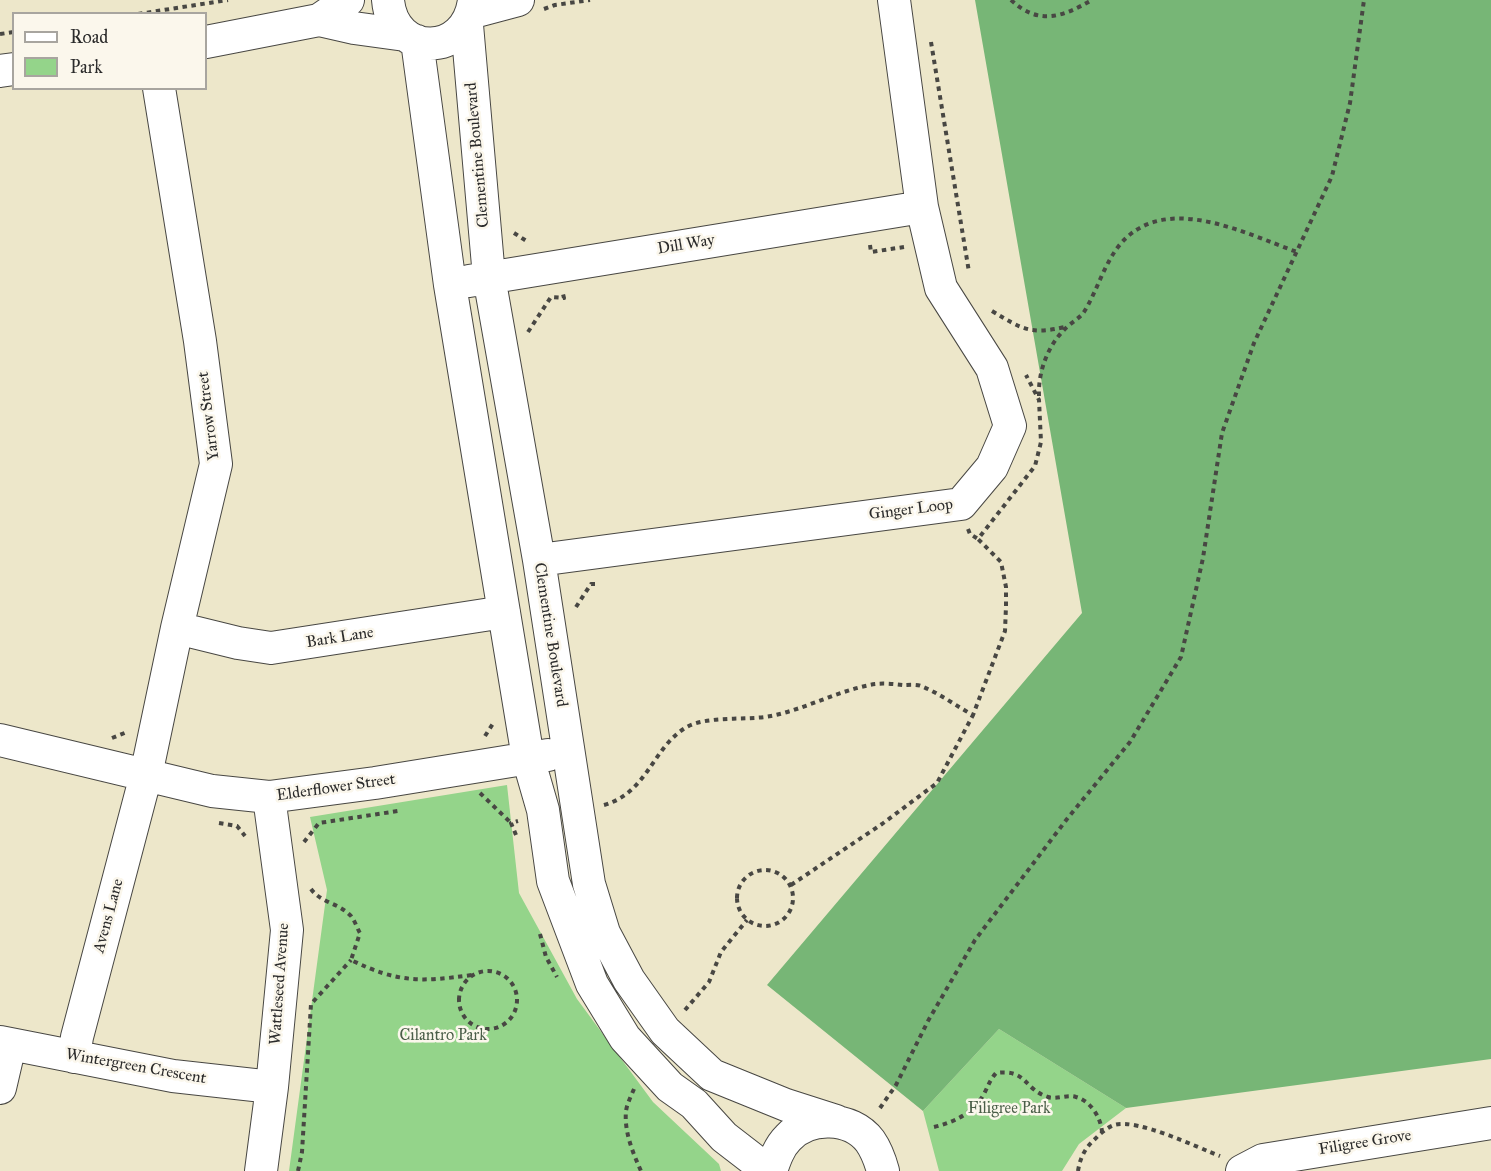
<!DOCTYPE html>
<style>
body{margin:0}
#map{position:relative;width:1491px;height:1171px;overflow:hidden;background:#ede7ca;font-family:"IM FELL Great Primer",serif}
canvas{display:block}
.legend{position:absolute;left:12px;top:12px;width:195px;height:78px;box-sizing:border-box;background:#fbf7ec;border:2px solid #a8a59f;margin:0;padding:8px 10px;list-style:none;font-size:18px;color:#2b2b2b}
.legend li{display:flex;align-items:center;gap:12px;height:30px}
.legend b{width:30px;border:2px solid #a8a59f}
</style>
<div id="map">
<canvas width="1491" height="1171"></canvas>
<ul class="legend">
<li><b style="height:8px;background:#fff"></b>Road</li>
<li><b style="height:16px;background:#94d48a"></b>Park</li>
</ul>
</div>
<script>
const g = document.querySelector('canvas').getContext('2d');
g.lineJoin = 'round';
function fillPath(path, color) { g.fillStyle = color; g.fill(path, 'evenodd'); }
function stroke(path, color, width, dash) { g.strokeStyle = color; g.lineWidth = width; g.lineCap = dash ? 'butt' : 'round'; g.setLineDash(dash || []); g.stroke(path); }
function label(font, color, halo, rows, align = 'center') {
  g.font = font + ' "IM FELL Great Primer",serif'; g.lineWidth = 5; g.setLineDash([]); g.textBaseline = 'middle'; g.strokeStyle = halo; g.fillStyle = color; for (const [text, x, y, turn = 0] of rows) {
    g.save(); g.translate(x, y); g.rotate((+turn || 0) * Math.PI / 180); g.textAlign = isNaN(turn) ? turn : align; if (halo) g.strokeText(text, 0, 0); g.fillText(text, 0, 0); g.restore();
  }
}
fillPath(new Path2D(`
 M507 785 519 893 577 999 653 1102 719 1164 721 1171H289L327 890 310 817Z
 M999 1029 1126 1108 1079 1144 1062 1171H939L923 1111Z`), '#94d48a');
fillPath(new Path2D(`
 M975 0H1491V1059L1126 1108 999 1029 923 1111 767 985 1082 613Z`), '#77b676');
const minor = new Path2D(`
 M388 0C393 58 467 58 474 0
 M473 12 518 0
 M319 20 348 0
 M467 25 489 277 539 560 589 884 604 933 629 980 665 1031 712 1075 786 1105 836 1121
 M417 41 450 285 528 758 543 810 553 881 592 984 625 1038 670 1087 694 1104 724 1137 768 1171
 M206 42 319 20 354 28 405 35
 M0 71 14 69
 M469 281 922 207
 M539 560 961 504 992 467 1010 426 992 368 941 288 922 207 894 0
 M177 628 238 643 271 648 504 612
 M0 740 212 791 269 797 375 783 548 755
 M0 1042 173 1076 272 1087
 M74 1057 77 1037 146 775 177 628 216 464 200 341 159 88
 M0 1088 10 1045
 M261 1171 272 1087 287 930 269 797
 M771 1171C775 1159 779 1147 788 1138 809 1115 851 1116 870 1141 877 1151 880 1160 883 1171
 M1242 1171 1263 1160 1491 1123`);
stroke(minor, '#484743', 34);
stroke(new Path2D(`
 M1011 0C1039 26 1062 17 1092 0
 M544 9 555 5 590 0
 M138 14 228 0
 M0 34 14 32
 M931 42 969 272
 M514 233 528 242
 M870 245 871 252 904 247
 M992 311C1022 329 1030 335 1065 327
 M528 332 551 297 564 298 563 294
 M1039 396C1038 373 1047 347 1064 330 1070 323 1079 319 1084 312 1097 291 1103 267 1118 247 1162 190 1244 233 1297 252
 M968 529 970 534 978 539
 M576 607 591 584H595
 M485 736 494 722
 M112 738 127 732
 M480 793 511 823
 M604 805C647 793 652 749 685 728 706 715 745 721 771 716 806 709 839 690 875 684 884 683 894 684 903 685 908 685 916 684 921 686 939 693 956 706 973 715L1005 631 1006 606V587L1001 562 978 539 1035 466 1041 442 1039 400 1026 375
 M219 823 237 826 245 836
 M516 835 511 823 518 821
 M304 842 319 823 398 811
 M737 898a28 28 0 1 1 56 0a28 28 0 1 1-56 0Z
 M791 885 882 824 937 783 973 715
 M311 889C321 903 339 903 351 916 355 921 357 928 360 933L351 960C398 983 421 982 472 975
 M540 934 546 957 557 977
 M459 1000a29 29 0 1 1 58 0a29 29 0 1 1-58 0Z
 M685 1010 709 982 721 952 747 920
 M634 1089C631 1096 627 1104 626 1111 624 1132 633 1153 641 1171
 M880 1108 896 1085 928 1021 975 940 1067 819 1130 742 1181 657 1203 558 1222 433 1254 343 1332 176 1350 103 1364 0
 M934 1127C955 1122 973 1113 984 1094 988 1086 990 1080 996 1073 1028 1069 1023 1089 1048 1097 1057 1100 1067 1094 1076 1097 1091 1101 1101 1118 1102 1132
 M298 1171 302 1152 311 1004 351 960
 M1078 1171C1080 1158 1085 1148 1095 1139 1100 1134 1106 1128 1114 1125 1137 1118 1196 1147 1220 1156`), '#484743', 4, [4.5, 4.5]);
stroke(minor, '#fff', 32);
label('16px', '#2b2b2b', '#fbf7ec', [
 ["Clementine Boulevard",478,155,-95],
 ["Dill Way",686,245,-9],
 ["Yarrow Street",209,416,-97],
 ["Ginger Loop",911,510,-7],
 ["Clementine Boulevard",550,635,81],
 ["Bark Lane",340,638,-9],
 ["Elderflower Street",336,788,-8],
 ["Avens Lane",109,916,-75],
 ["Wattleseed Avenue",280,984,-86],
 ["Wintergreen Crescent",136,1067,10],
 ["Filigree Grove",1365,1143,-9]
]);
label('16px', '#4a5e48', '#fbf7ec', [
 ["Cilantro Park",443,1036],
 ["Filigree Park",1009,1109]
]);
</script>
